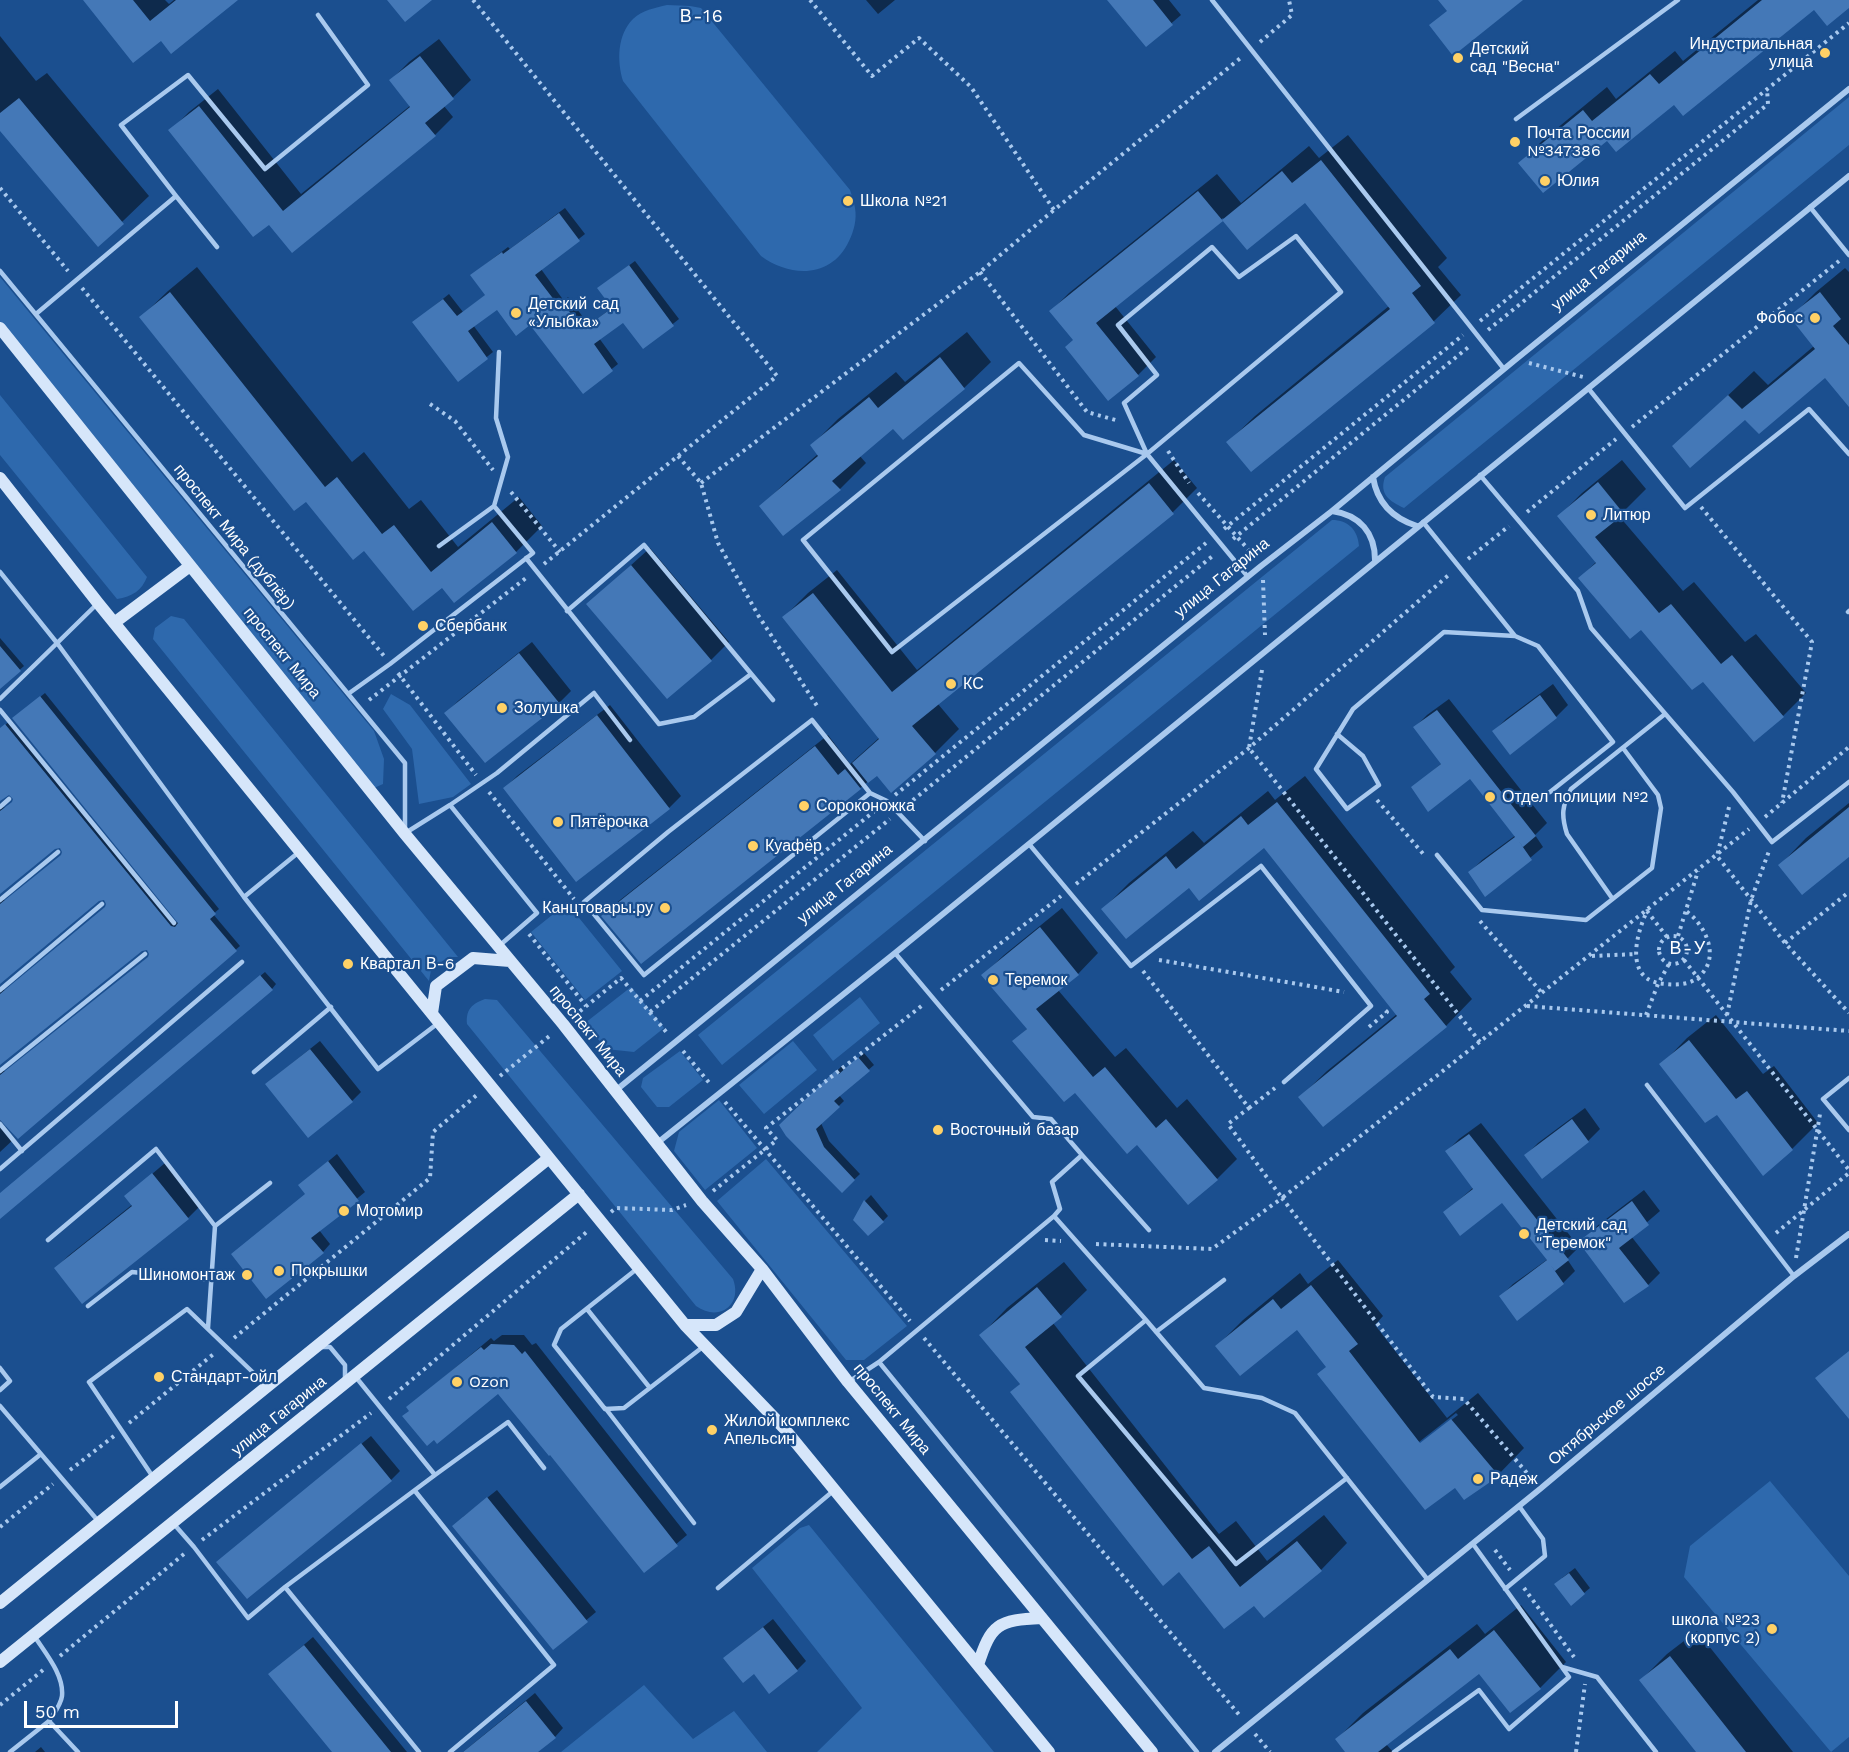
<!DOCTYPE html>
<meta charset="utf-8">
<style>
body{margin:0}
#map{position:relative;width:1849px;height:1752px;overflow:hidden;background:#1b4f8f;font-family:"Work Sans",sans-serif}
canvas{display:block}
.scale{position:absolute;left:24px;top:1701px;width:154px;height:27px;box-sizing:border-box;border:3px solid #fff;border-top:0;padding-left:8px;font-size:18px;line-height:21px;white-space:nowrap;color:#fff;-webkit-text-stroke:4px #1b4f8f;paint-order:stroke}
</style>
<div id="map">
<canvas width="1849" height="1752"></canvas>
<div class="scale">50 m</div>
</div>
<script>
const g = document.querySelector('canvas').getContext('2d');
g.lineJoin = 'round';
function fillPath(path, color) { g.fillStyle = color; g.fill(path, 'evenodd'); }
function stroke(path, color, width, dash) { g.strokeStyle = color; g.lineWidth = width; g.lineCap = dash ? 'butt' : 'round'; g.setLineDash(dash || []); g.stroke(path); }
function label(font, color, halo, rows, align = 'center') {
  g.font = font + ' "Work Sans",sans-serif'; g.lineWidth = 4.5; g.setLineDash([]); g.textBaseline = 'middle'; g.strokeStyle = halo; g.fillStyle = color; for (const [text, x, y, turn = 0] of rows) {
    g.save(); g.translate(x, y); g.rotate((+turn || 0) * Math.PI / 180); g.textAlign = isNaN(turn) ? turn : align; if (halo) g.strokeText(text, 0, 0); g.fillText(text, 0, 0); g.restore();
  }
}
fillPath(new Path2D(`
 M667 5 690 6 701 8 850 190C852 196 854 202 855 208 857 219 854 231 849 241 832 278 791 278 761 256L623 81C617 61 617 35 633 19 642 10 655 8 667 5Z
 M1849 97V145L1404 508C1389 501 1379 494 1385 477Z
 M0 277 374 731 384 759 383 784 374 788 0 323Z
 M0 395 147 577C142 590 132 597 117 599L0 455Z
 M1332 520C1348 520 1358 530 1359 546L722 1065 698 1035Z
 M171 616 184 619 458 957H448L431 970 429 981 153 639 155 628Z
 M391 694 410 705 471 784 453 797 419 804 412 749 383 709Z
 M567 903 622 971 585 1000 531 932Z
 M631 987 664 1028 634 1052 606 1049 585 1023Z
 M860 997 880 1023 833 1061 813 1035Z
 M485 999 497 1000 733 1279C743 1306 718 1322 696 1306L467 1024C466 1010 471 1004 485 999Z
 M793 1041 817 1070 764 1114 739 1085Z
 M680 1051 703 1080 669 1107H657L641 1087 643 1078Z
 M719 1100 757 1148 705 1190 674 1151 679 1132Z
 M766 1159 907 1326 864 1360H846L717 1201Z
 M1770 1481 1849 1576V1737L1831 1752 1684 1577 1690 1546Z
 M809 1525 994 1752H817L862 1708 752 1568 800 1528Z
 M644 1685 693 1739 734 1711 767 1752H561Z`), '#2e69ad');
fillPath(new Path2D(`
 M84 0H165L169 4 174 0H235L161 39Z
 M866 0H895L878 14Z
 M1109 0H1169L1181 15 1146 45Z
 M1758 0H1849V6L1814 8 1675 103 1607 139 1520 163 1544 139 1607 87 1616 99 1675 51 1683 61Z
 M0 36 36 81 47 73 149 196 98 245 0 129Z
 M439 39 471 80 444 106 453 117 435 135 269 222 171 130 189 112 218 89 301 194 411 105 391 80 409 62Z
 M1348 135 1447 258 1438 267 1461 295 1434 321 1251 470 1228 442 1255 416 1389 306 1305 201 1248 248 1223 218 1115 306 1156 357 1138 375 1074 340 1051 311 1069 293 1217 174 1241 203 1309 146 1319 158Z
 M565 208 585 234 541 269 564 301 568 297 589 325 613 307 605 283 635 261 679 319 644 347 624 321 599 338 618 364 583 392 531 323 497 308 473 325 493 352 458 380 414 322 449 294 463 312 487 294 478 270 508 247 510 249Z
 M197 267 352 462 364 452 409 509 421 500 458 547 519 497 542 526 516 552 442 586 364 549 306 500 141 317 168 291Z
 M1845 268 1849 272V405L1825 376 1745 418 1674 446 1754 371 1768 385 1814 346 1791 317 1816 292Z
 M967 332 991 362 964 388 893 426 859 455 866 463 840 489 761 506 788 480 818 454 812 445 838 419 896 372 905 382Z
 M1174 460 1197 488 1173 512 938 704 959 729 935 753 891 790 877 774 860 788 603 916 615 904 828 735 850 764 880 737 784 617 808 593 837 570 917 670Z
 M1622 460 1646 489 1619 516 1683 591 1694 582 1745 642 1756 634 1806 693 1783 716 1703 680 1580 578 1597 561 1559 516 1582 493Z
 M650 548 729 642 711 660 588 604Z
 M0 638 24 666 0 687Z
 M532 642 571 691 559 703 485 761 446 713 458 701Z
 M1553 684 1568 705 1556 717 1494 731 1506 719Z
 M45 693 219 909 213 914 240 946 18 1137 0 1120V1068L2 1071H9L149 957 150 951 146 948 142 949 0 1064V987L2 990H9L106 907 107 900 99 899 0 983V895L1 900H9L62 855 63 849 59 846 54 847 0 893V802L1 807 7 808 14 802 15 797 7 793 0 799V729L10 721 175 922 180 923 19 714Z
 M1449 699 1547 823 1535 835 1543 847 1486 895 1470 872 1482 860 1516 835 1471 776 1412 788 1442 763 1415 727 1427 715Z
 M610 705 681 796 669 808 505 788 517 776Z
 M1305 776 1455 967 1450 972 1472 999 1446 1026 1300 1097 1327 1071 1397 1014 1264 846 1189 886 1103 909 1129 883 1193 831 1204 843 1268 791 1275 800Z
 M1849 803V855L1780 865 1806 838Z
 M1062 908 1098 953 1078 974 1058 990 1115 1057 1126 1048 1177 1108 1187 1099 1237 1159 1217 1179 1137 1143 1014 1041 1028 1028 983 975 1004 955Z
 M265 972 276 984 272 989 0 1217V1194Z
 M1716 1015 1763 1074 1774 1066 1818 1123 1792 1149 1717 1113 1661 1065 1687 1038Z
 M320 1041 361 1092 352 1101 276 1076Z
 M864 1053 874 1065 839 1095 844 1101 821 1123 829 1141 860 1174 842 1191 781 1125 842 1066 845 1070Z
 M1585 1108 1600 1129 1588 1141 1526 1155 1538 1143Z
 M0 1122 14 1139 0 1152Z
 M1481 1123 1579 1247 1567 1259 1575 1271 1563 1283 1517 1319 1501 1296 1513 1284 1548 1259 1503 1200 1445 1212 1474 1187 1447 1151 1459 1139Z
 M337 1154 365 1192 319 1230 330 1244 323 1252 233 1254 307 1194 300 1185Z
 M165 1163 200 1206 188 1218 56 1268 68 1256 133 1204 126 1196Z
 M1644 1190 1660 1211 1631 1236 1660 1273 1648 1285 1625 1301 1585 1238 1597 1226Z
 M871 1195 888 1216 883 1221 855 1220 865 1201Z
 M1338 1260 1383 1316 1375 1325 1447 1418 1478 1393 1524 1448 1498 1475 1456 1486 1328 1366 1297 1328 1217 1346 1243 1320 1300 1273 1308 1284ZM1456 1413 1458 1415 1419 1445V1442Z
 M1064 1262 1087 1290 1053 1323 1219 1534 1236 1521 1267 1561 1324 1515 1347 1543 1321 1570 1254 1604 1180 1570 1012 1392 1021 1383 981 1335 1007 1308Z
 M502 1335H524L532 1345 536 1343 687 1535 644 1571 551 1453 498 1392 411 1410 408 1407 491 1338 494 1341Z
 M371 1436 400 1471 391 1480 218 1562Z
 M497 1490 596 1612 553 1648 463 1517Z
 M1575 1568 1590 1588 1584 1593 1562 1578Z
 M1521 1605 1566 1662 1540 1688 1479 1672 1386 1744 1393 1752H1347L1337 1739 1363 1713 1477 1624 1485 1634Z
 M773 1619 806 1661 797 1670 734 1650Z
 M1697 1631 1793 1752H1698L1641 1680 1667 1654Z
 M313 1637 407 1752H334L270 1674Z
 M535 1693 563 1728 555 1737 536 1752H463Z
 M41 1747 45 1752H35Z`), '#0007');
fillPath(new Path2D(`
 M83 0H133L150 21 176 0H238L171 54 161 41 133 63Z
 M387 0H432L405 22Z
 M1107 0H1153L1173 25 1146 47Z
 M1438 0H1523L1453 56 1429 25 1447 11Z
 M1762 0H1849V8L1827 26 1814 10 1683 116 1674 105 1616 152 1607 141 1543 193 1518 163 1583 110 1592 121 1650 74 1659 84Z
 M420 56 454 99 425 123 436 136 292 253 269 225 253 237 168 130 199 106 283 211 410 107 389 80Z
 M19 98 124 224 98 247 0 131V113Z
 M1321 160 1421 286 1412 293 1435 323 1251 472 1226 442 1390 309 1305 203 1247 250 1222 220 1282 171 1292 183Z
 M1198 191 1223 221 1096 323 1139 376 1108 401 1065 347 1073 340 1049 311Z
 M559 213 580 241 535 275 558 305 562 302 583 329 612 308 597 288 629 265 674 326 643 349 623 323 594 344 613 371 583 394 530 325 516 336 497 310 468 331 488 359 458 382 412 322 443 299 457 316 485 295 470 275 502 252 503 254Z
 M170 292 325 487 337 477 382 534 394 525 431 572 492 522 517 553 454 603 442 588 413 611 364 551 353 560 306 502 294 511 139 317Z
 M1820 292 1841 319 1833 326 1849 345V407L1825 378 1759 434 1745 420 1690 468 1672 446 1728 395 1742 409 1815 349 1789 316Z
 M940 357 965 389 903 440 893 429 832 481 841 490 783 536 759 506 818 456 810 445 869 397 878 408Z
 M1598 482 1624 514 1595 537 1659 613 1671 604 1721 664 1732 655 1784 717 1754 742 1703 682 1692 690 1641 630 1630 639 1578 578 1596 563 1557 516Z
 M1149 483 1174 514 912 726 936 754 891 793 877 776 868 783 852 763 879 739 782 617 813 593 892 692Z
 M631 565 712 661 667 699 586 604Z
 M0 646 21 671 0 689Z
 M519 653 560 704 485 763 444 713Z
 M1540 695 1557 718 1510 755 1492 731Z
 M40 696 216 914 210 919 237 951 18 1139 0 1120V1075L148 957 149 954 147 950 142 951 0 1065V994L105 907 106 904 104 900 99 901 0 984V904L61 855 62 852 60 848 55 849 0 894V811L12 802 13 799 9 795 0 801V728L5 724 171 926 175 927 178 923 12 718Z
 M1437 710 1536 836 1523 847 1518 840 1532 860 1485 897 1468 872 1515 837 1470 779 1428 812 1411 787 1441 764 1413 727Z
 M597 715 670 809 576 882 503 788Z
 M815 746 838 775 845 769 861 789 641 964 601 916Z
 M1277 802 1430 994 1424 999 1447 1027 1323 1127 1298 1097 1397 1016 1264 848 1199 901 1189 888 1126 939 1101 909 1166 856 1176 869 1241 816 1248 825Z
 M1849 807V857L1802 895 1778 865Z
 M1040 927 1079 975 1036 1009 1093 1077 1105 1067 1156 1128 1166 1119 1218 1180 1188 1205 1137 1145 1127 1154 1075 1093 1064 1102 1012 1041 1027 1029 981 975Z
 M260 975 273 990 0 1219V1193Z
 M1689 1040 1736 1099 1747 1091 1793 1150 1763 1176 1717 1115 1705 1123 1659 1064Z
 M310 1049 353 1102 308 1138 265 1084Z
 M858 1057 870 1071 834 1101 840 1107 816 1129 824 1147 855 1180 842 1193 786 1136 779 1125 836 1070 839 1074Z
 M1572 1119 1589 1142 1542 1179 1524 1155Z
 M1469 1134 1569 1260 1555 1271 1550 1264 1564 1284 1517 1321 1499 1296 1547 1260 1502 1203 1460 1236 1443 1212 1473 1189 1445 1151Z
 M328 1161 359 1201 311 1238 324 1253 266 1299 231 1254 305 1194 298 1185Z
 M152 1173 189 1219 82 1304 54 1268 132 1206 124 1196Z
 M864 1200 884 1222 868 1236 853 1220Z
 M1632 1201 1649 1225 1619 1248 1649 1286 1624 1303 1580 1244 1585 1240 1583 1238Z
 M1311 1285 1358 1344 1349 1351 1420 1443 1451 1419 1499 1476 1464 1500 1455 1488 1425 1510 1317 1374 1326 1367 1297 1330 1240 1376 1215 1346 1273 1299 1281 1309Z
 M1037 1287 1062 1317 1025 1347 1192 1559 1209 1546 1240 1587 1297 1541 1322 1571 1264 1618 1254 1606 1224 1629 1179 1572 1163 1586 1010 1392 1020 1384 979 1335Z
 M491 1344 514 1345 522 1354 525 1351 678 1546 644 1573 550 1455 549 1456 498 1394 437 1444 434 1440 427 1446 402 1416 409 1411 406 1407 481 1347 484 1350Z
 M1849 1351V1419L1815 1378Z
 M361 1443 392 1481 247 1599 216 1562Z
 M487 1497 588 1622 553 1650 452 1526Z
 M1569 1573 1585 1594 1571 1606 1554 1584Z
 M763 1627 798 1671 769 1694 754 1674 743 1683 723 1658Z
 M1494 1630 1541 1689 1510 1713 1479 1674 1378 1752H1345L1335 1739 1450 1649 1458 1659Z
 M304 1645 391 1752H332L268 1674Z
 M1670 1656 1746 1752H1696L1639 1680Z
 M526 1701 556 1738 538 1752H463Z`), '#4478b7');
stroke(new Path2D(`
 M473 0 777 376 544 564
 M810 0 872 76 919 38 971 87 1054 210 1243 56
 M1260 42 1292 15 1289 0
 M0 188 68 271
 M980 272 1087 412 1119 421
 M82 288 384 656
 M1480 321 1849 23
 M1488 330 1768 104 1767 89
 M1529 363 1583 377
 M430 404 455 421 493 470
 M1632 427 1839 261
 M1168 451 1189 483
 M678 456 701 483 718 543 758 615 819 709
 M701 483 980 272 1054 210
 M511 492 560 552
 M1198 493 1255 557
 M1701 507 1812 642 1782 803
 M1527 512 1616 439
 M1224 529 1463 335
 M1233 539 1471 345
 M1468 559 1509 526
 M1263 580 1265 635
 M1262 670 1249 748 1480 1042
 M398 673 476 775
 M369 700 526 578
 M489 792 574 899
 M895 795 1206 543
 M1377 800 1425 856
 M907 805 1215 554
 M1729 807 1717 856 1785 943 1849 1013
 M1765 817 1849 747
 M1076 884 1249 748 1451 573
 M1480 921 1542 993
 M529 934 586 1006
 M1659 950a14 14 0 1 1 28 0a14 14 0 1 1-28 0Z
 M1678 936 1698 871
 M1667 937 1647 911C1635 937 1624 982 1666 984 1676 985 1689 985 1697 978 1722 960 1706 925 1686 911
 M1785 943 1849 892
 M1592 956 1636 954
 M1159 960 1344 992
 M1684 960 1849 1170
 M1143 971 1249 1108 1228 1124 1282 1198 1749 829
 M941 990 1061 896
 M640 1001 877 809
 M1527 1006 1849 1031
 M650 1012 890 819
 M1646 1015 1658 984 1669 964
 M1727 1015 1751 900 1769 851
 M574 1016 621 978 668 1034
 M1369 1027 1387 1012 1383 1008
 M683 1051 711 1085
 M500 1076 552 1034
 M725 1102 910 1321
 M1249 1108 1275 1088
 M713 1191 777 1140 766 1128 924 1004
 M611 1212 616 1208 672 1210 686 1205
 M1776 1233 1849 1173
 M1045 1240 1061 1241
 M1096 1244 1212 1249 1282 1198 1433 1397 1464 1399 1532 1479
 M1796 1258 1820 1114
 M234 1338 430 1178 433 1132 478 1094
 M924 1338 1241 1717
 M389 1399 589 1230
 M129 1423 216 1352
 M70 1470 114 1436
 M0 1527 53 1484
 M202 1540 371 1413
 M1495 1550 1510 1570
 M1524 1588 1574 1657
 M60 1656 184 1554
 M0 1705 43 1670
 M1255 1734 1270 1752
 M1576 1752 1585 1684`), '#a9c9ee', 4, [3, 4.5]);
stroke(new Path2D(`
 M1212 0 1504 369
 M1516 119 1678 0
 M176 196 217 247
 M1810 207 1849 255
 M0 271 405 763V828
 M36 314 176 196 121 125 188 75 265 169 368 85 318 15
 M1588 388 1685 508 1809 409 1849 454
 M1147 454 1084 435 1019 363 803 540 892 652 1147 454 1341 292 1296 236 1239 277 1212 247 1118 325 1157 375 1124 403 1147 454 1248 577
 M1480 475 1578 591 1591 628 1733 792 1772 842 1849 782
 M494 506 508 457 496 418 499 352
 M1423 522 1515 636 1538 646 1613 742 1550 792
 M526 558 659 724 694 717 751 674
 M0 572 57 643 244 897
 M567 611 644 545 773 700
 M1848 612 1849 611
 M348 694 390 664 533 553 494 506 439 546
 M0 699 96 605
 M0 710 174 923
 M1337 734 1363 756 1379 785 1347 809 1316 769 1353 709 1444 632 1515 636
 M870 793 644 975 584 902 668 832 812 720 870 793 887 801 925 841
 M450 805 497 773 594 693 630 740
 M0 807 9 799
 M407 832 450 805 537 913 499 946
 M1029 844 1131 966 1261 866 1371 1006 1284 1082
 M299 852 244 897 378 1069 437 1024
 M1437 855 1482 910 1586 920 1652 868 1661 808 1658 795 1623 748
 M1612 898 1567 834C1561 815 1562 806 1571 789L1665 714
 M0 900 58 852
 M0 990 102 904
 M0 1071 145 954
 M254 1072 331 1007
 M1849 1078 1823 1099 1849 1130
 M1647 1085 1794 1276
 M0 1124 22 1151
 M1082 1155 1149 1230
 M0 1169 242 962
 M1054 1216 1146 1320 1078 1376 1236 1564 1347 1478
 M48 1240 156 1149 215 1226
 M638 1268 561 1329 554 1345 605 1409 624 1408 704 1346
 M88 1306 132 1272 211 1280
 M587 1309 650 1388
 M1146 1320 1204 1388 1262 1398 1295 1413 1428 1580
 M208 1328 215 1226 270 1183
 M1156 1332 1224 1280
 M322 1347H330L345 1365V1379
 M879 1362 1054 1216 1060 1209 1052 1182 1082 1155 1051 1119 1033 1117 895 953
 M0 1368 10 1381 0 1390
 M850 1381 879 1362 1197 1752
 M0 1406 99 1522
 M606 1409 694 1523
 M435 1475 508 1422 544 1468
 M153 1477 89 1382 187 1309 265 1384
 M0 1487 41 1454
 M415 1491 554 1665 450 1752
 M173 1523 194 1547 248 1618 285 1587 435 1475 355 1376
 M285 1587 419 1752
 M718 1588 832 1492
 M1505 1589 1545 1556 1543 1539 1519 1506
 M35 1637C46 1654 64 1675 62 1696 61 1705 54 1713 49 1721L78 1752
 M1562 1667 1597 1677 1656 1752
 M10 1752 49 1721
 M1394 1752 1479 1690 1509 1729 1569 1677 1473 1544`), '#a9c9ee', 4.5);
stroke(new Path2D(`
 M1373 477C1377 503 1392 518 1417 526
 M1332 511C1360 515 1375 533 1375 560
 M615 1091 1261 566 1332 511 1515 360 1849 89
 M656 1144 895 953 1849 176
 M1215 1752 1540 1489 1794 1276 1849 1234`), '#a9c9ee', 6);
stroke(new Path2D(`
 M0 328 405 834 563 1024 702 1201 762 1269 848 1382 1152 1752
 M0 478 98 603 685 1325 783 1427 1049 1752
 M114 623 190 566
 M432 1013 436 986 473 958 510 961
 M685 1325H716L736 1312 762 1269
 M0 1603 549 1158
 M0 1662 579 1194
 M978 1665C991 1624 998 1620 1042 1618`), '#d6e6fa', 12);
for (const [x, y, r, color] of [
 [1825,53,6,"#ffd166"],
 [1458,58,6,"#ffd166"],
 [1515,142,6,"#ffd166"],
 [1545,181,6,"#ffd166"],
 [848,201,6,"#ffd166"],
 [516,313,6,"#ffd166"],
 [1815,318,6,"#ffd166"],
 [1591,515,6,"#ffd166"],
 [423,626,6,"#ffd166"],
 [951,684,6,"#ffd166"],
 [502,708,6,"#ffd166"],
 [1490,797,6,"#ffd166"],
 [804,806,6,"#ffd166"],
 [558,822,6,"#ffd166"],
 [753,846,6,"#ffd166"],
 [665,908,6,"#ffd166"],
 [348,964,6,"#ffd166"],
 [993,980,6,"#ffd166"],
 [938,1130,6,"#ffd166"],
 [344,1211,6,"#ffd166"],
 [1524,1234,6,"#ffd166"],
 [279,1271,6,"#ffd166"],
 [247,1275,6,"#ffd166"],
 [159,1377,6,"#ffd166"],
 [457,1382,6,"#ffd166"],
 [712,1430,6,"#ffd166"],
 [1478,1479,6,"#ffd166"],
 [1772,1629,6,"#ffd166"]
]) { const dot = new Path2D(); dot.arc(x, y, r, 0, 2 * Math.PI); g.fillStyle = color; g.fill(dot); stroke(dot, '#1b4f8f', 2); }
label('16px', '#fff', '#1b4f8f', [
 ["Индустриальная",1813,44,"right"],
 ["улица",1813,62,"right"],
 ["Детский",1470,49],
 ["сад \"Весна\"",1470,67],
 ["Почта России",1527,133],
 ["№347386",1527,151],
 ["Юлия",1557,181],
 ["Школа №21",860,201],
 ["Детский сад",528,304],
 ["«Улыбка»",528,322],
 ["Фобос",1803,318,"right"],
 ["Литюр",1603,515],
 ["Сбербанк",435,626],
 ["КС",963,684],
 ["Золушка",514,708],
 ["Отдел полиции №2",1502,797],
 ["Сороконожка",816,806],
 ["Пятёрочка",570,822],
 ["Куафёр",765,846],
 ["Канцтовары.ру",653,908,"right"],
 ["Квартал В-6",360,964],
 ["Теремок",1005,980],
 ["Восточный базар",950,1130],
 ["Мотомир",356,1211],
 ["Детский сад",1536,1225],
 ["\"Теремок\"",1536,1243],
 ["Покрышки",291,1271],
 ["Шиномонтаж",235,1275,"right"],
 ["Стандарт-ойл",171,1377],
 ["Ozon",469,1382],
 ["Жилой комплекс",724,1421],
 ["Апельсин",724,1439],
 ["Радеж",1490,1479],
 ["школа №23",1760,1620,"right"],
 ["(корпус 2)",1760,1638,"right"]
], 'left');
label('16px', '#fff', '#1b4f8f', [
 ["улица Гагарина",1599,271,-39],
 ["проспект Мира (дублёр)",234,537,51],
 ["улица Гагарина",1222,578,-39],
 ["проспект Мира",282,653,51],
 ["улица Гагарина",845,884,-39],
 ["проспект Мира",588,1031,51],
 ["проспект Мира",892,1409,51],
 ["Октябрьское шоссе",1607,1415,-40],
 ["улица Гагарина",279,1416,-39]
]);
g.letterSpacing = '1.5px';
label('18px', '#fff', '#1b4f8f', [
 ["В-16",702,17],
 ["В-У",1688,949]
]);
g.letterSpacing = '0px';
</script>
